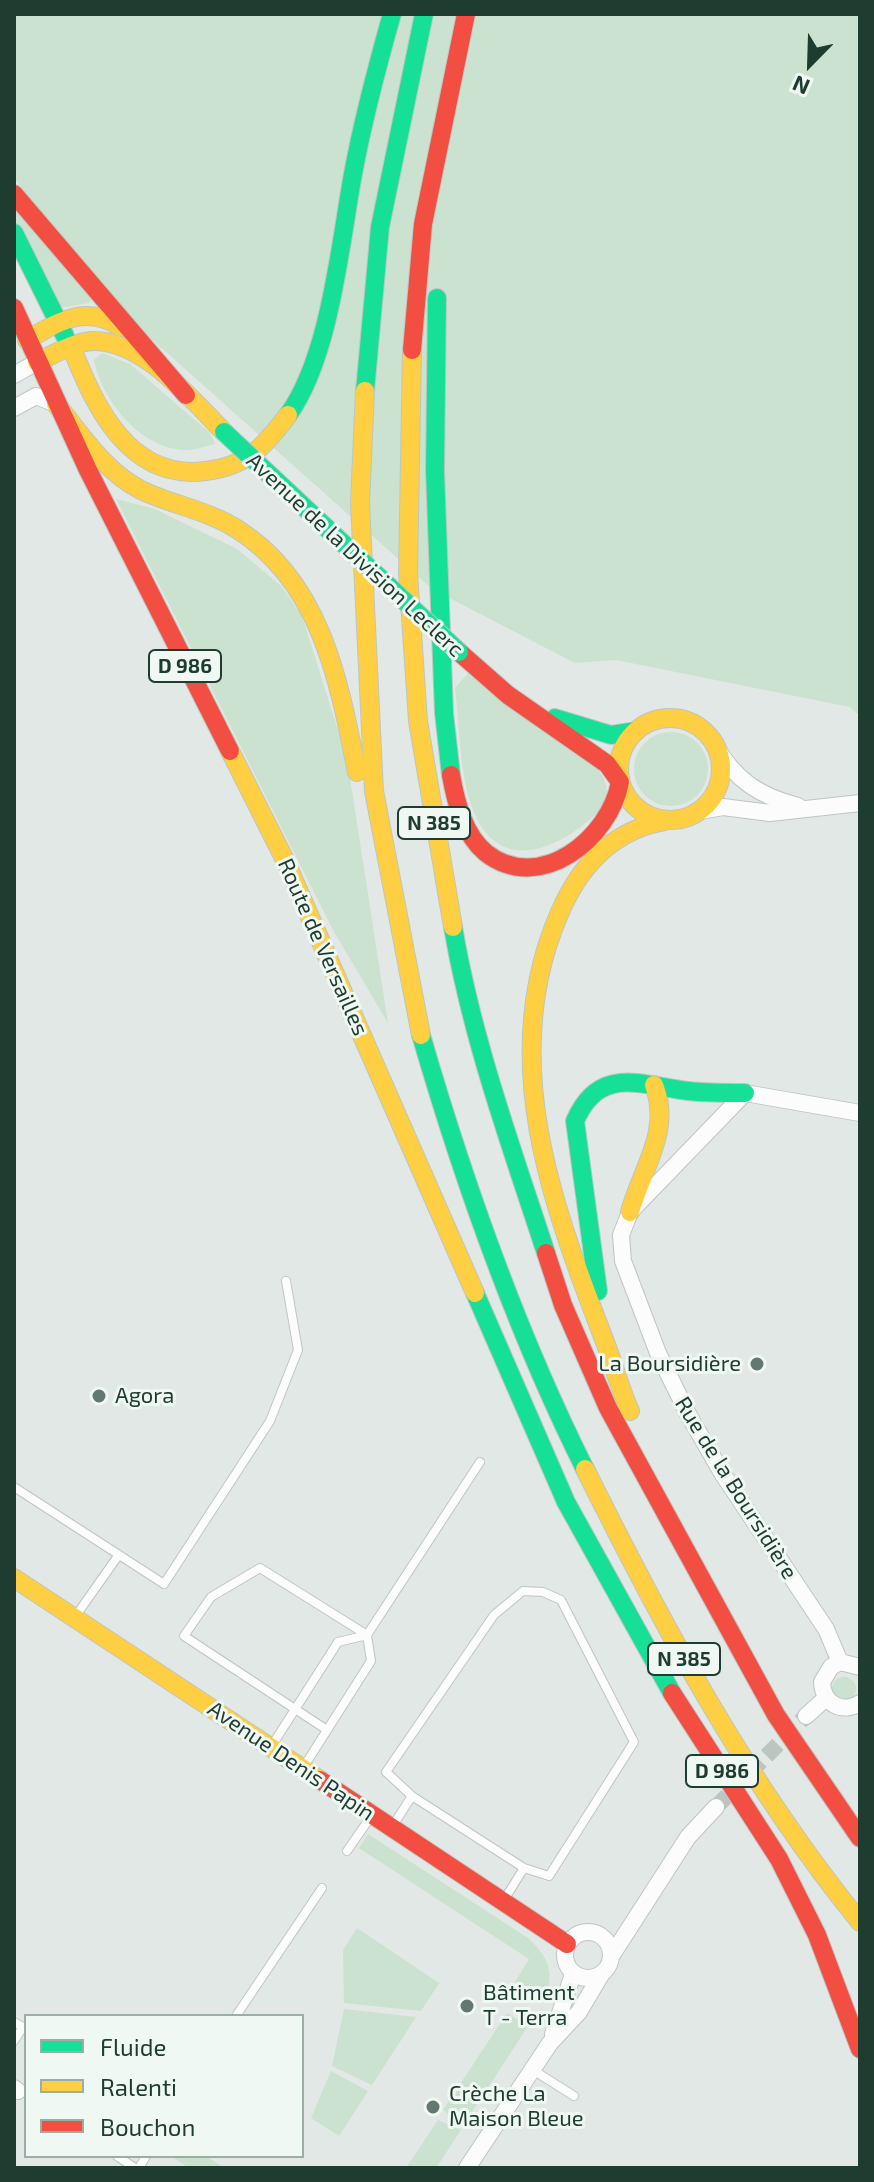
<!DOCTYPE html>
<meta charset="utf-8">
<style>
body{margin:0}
#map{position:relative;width:874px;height:2182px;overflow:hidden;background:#e2e8e5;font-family:"Exo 2",sans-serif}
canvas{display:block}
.frame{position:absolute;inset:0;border:16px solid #1f3c31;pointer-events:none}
.legend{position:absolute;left:24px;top:2014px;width:280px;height:144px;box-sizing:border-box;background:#f0f8f3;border:2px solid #9cada5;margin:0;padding:10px 14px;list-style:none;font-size:24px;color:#1f3c31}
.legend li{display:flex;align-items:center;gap:16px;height:40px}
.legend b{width:40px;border:2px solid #9cada5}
.north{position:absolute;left:770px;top:24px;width:80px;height:80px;-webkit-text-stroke:6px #f0f8f3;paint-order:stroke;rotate:203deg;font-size:22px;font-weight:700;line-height:32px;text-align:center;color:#1f3c31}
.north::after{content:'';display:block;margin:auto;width:28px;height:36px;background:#1f3c31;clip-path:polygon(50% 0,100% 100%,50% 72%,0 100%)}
</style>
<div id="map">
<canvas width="874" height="2182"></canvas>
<div class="frame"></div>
<ul class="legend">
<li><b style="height:10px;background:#16e098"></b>Fluide</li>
<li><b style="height:10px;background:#ffcf43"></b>Ralenti</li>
<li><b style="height:10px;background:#f24e42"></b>Bouchon</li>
</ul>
<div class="north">N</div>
</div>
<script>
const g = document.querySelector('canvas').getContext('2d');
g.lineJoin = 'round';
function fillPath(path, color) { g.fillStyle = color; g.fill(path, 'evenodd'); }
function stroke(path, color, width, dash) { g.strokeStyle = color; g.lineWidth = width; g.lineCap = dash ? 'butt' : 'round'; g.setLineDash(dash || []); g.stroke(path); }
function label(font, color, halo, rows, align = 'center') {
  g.font = font + ' "Exo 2",sans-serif'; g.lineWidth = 6; g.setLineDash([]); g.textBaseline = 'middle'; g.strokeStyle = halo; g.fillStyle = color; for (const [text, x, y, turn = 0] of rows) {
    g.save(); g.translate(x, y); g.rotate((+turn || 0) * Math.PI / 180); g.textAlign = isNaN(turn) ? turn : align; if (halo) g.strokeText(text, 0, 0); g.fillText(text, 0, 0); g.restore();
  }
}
fillPath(new Path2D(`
 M14 14H860V716L850 707 616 660 575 663 432 589 129 319 14 178Z
 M14 203 92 294 89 303 60 308 14 221Z
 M102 353 130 364 210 433 215 444C205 446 193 451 183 450 139 447 102 400 94 360Z
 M116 499 155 509 237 549 281 586 302 616 347 759 388 1023 333 930Z
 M468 673 594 764C601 774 610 784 606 797 603 809 588 822 578 829 539 857 494 864 473 810 459 773 460 726 455 688Z
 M634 769a37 37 0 1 1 74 0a37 37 0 1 1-74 0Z
 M832 1689a12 12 0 1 1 24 0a12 12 0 1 1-24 0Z
 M368 1834 528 1938C548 1956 556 1974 544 2000L515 1982 529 1959 359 1848Z
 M357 1928 439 1983 421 2011 344 2003 343 1950Z
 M344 2009 416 2017 372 2085 332 2066Z
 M507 2013 528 2026 463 2126 443 2110Z
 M331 2071 368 2091 339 2136 311 2118Z
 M438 2120 461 2130 436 2168H406Z
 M171 2156H206L224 2168H189Z`), '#cae2cf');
stroke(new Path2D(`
 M716 1807 806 1716`), '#bbc6c1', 16, [16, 8]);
const lane = new Path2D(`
 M14 1487 164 1584 270 1421 298 1350 286 1281
 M75 1617 118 1556
 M327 1730 184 1636 211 1597 260 1568 367 1635 480 1462
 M271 1747 338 1642 367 1635 371 1661 303 1768
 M412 1796 524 1868
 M392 1827 412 1796 386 1772 494 1615 523 1591 543 1592 561 1600 634 1742 549 1876 524 1868 504 1900
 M347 1851 372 1815
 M236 2016 322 1888
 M14 2022 23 2027 14 2041
 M533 2070 574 2096
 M117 2156 135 2168
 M139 2168 146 2156`);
const street = new Path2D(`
 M14 375 37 362
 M14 408 36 396 56 404
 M715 745C735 780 759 796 798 806
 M700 811 723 807 770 813 860 803
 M840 1662 826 1629 722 1473 688 1414 658 1353 623 1261 621 1235 630 1212 745 1093 860 1113
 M860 1667 840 1662 831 1667 822 1682C823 1704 842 1714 860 1703
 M806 1716 826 1698
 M565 1955a23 23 0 1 1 46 0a23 23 0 1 1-46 0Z
 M612 1955 688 1837 716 1807
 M553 2034 573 1974
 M14 2088 18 2091
 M467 2168 550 2043 579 2012 601 1975`);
const fast = new Path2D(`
 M14 233 65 336
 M437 298 435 471 444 713 451 775
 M365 391 380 227 424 14
 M288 415C330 357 340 245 353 174 363 120 377 67 392 14
 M555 718 611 735 636 731
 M453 927C472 1039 511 1146 546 1253
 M421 1035C464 1183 516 1331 585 1469
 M598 1291 575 1121C599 1065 640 1085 688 1091 707 1093 726 1093 745 1093
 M475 1293 566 1502 672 1693`);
const slow = new Path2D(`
 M27 340C60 321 85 304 121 327
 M71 346C95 407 129 481 206 471 247 466 264 447 288 415
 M412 350 408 573 418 721 453 927
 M37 362C55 354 75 341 95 341 145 342 191 399 224 432
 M365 391 360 503 374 791 421 1035
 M56 404C82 435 104 471 141 490 172 505 207 510 237 529 321 582 339 681 357 772
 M619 769a51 51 0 1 1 102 0a51 51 0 1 1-102 0Z
 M230 751 285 860 475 1293
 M630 1212C642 1168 672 1131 654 1085
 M630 1411C620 1389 614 1365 605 1342 552 1204 496 1057 560 912 580 866 613 830 665 821
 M585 1469C664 1628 747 1783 860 1922
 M14 1578 320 1780`);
const jam = new Path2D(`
 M14 194 186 395
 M14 308 88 470 230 751
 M412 350 423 224 466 14
 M459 652 508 695 607 764 620 782
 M451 775C456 803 464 835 486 853 540 895 610 838 620 782
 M546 1253 563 1305 608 1408 776 1715 860 1838
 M672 1693 779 1859 817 1935 860 2049
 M320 1780 567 1944`);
stroke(lane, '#bfc5c2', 10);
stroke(street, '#bfc5c2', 18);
stroke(fast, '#bdc6c2', 20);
stroke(slow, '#bdc6c2', 20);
stroke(jam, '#bdc6c2', 20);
stroke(lane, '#fbfcfb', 8);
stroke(street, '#fbfcfb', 16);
stroke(fast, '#16e098', 18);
stroke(slow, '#ffcf43', 18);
stroke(jam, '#f24e42', 18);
const fastBridge = new Path2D(`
 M224 432 459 652`);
stroke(fastBridge, '#bbc5c1', 20, []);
stroke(fastBridge, '#16e098', 18);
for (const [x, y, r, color] of [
 [757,1364,8,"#637870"],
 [99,1396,8,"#637870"],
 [467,2006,8,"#637870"],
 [433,2107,8,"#637870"]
]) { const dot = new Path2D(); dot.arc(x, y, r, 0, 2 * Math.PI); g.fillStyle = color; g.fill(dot); stroke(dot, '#f0f8f3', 3); }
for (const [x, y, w] of [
 [185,666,72],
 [434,823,72],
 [684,1659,72],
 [722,1771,72]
]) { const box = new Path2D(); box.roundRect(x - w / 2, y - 16, w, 32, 6); g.fillStyle = '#f0f8f3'; g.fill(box); stroke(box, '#1f3c31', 2); }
label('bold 20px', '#1f3c31', null, [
 ["D 986",185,666],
 ["N 385",434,823],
 ["N 385",684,1659],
 ["D 986",722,1771]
]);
label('22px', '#1f3c31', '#f0f8f3', [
 ["Avenue de la Division Leclerc",355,555,43],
 ["Route de Versailles",323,947,66],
 ["Rue de la Boursidière",736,1488,58],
 ["Avenue Denis Papin",291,1761,34]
]);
label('22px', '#1f3c31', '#f0f8f3', [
 ["La Boursidière",741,1364,"right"],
 ["Agora",115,1396],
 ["Bâtiment",483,1993],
 ["T - Terra",483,2018],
 ["Crèche La",449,2094],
 ["Maison Bleue",449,2119]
], 'left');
</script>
